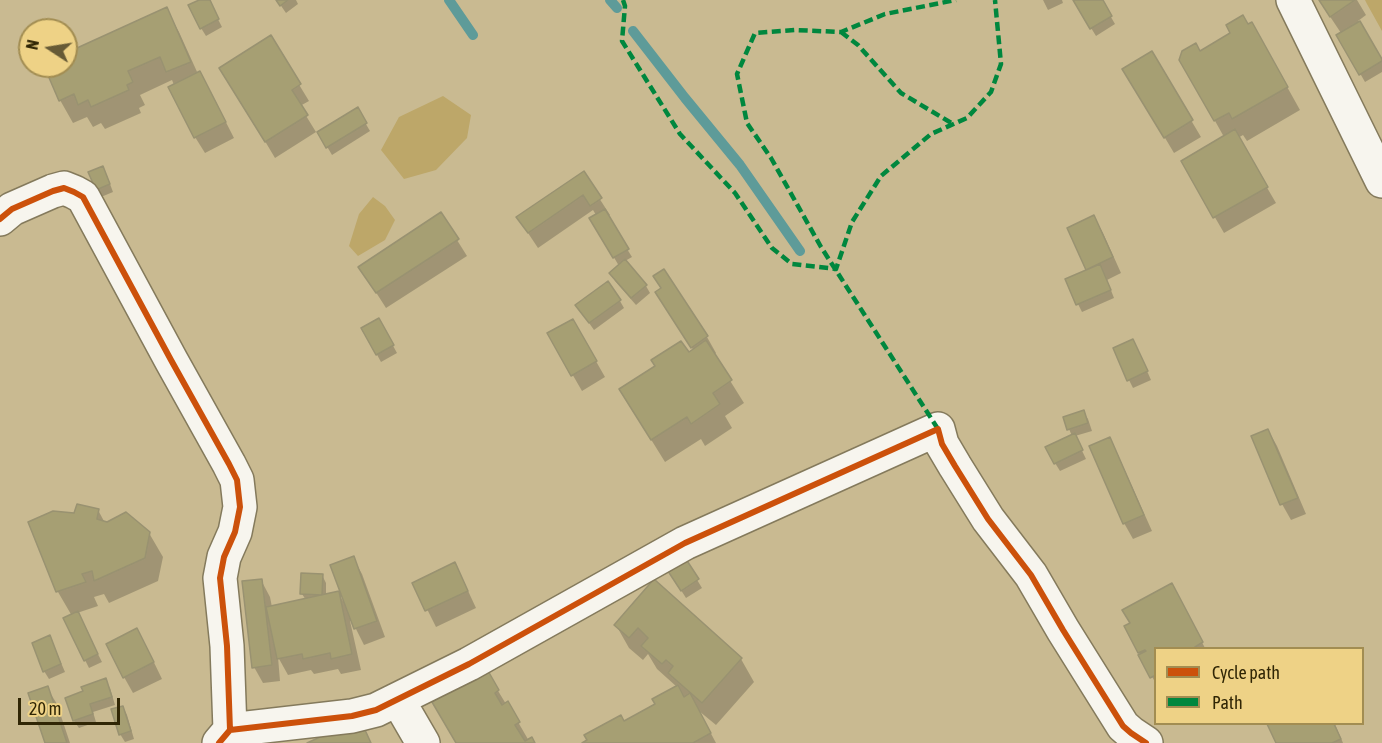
<!DOCTYPE html>
<style>
body{margin:0}
#map{position:relative;width:1382px;height:743px;overflow:hidden;background:#c9ba91;font-family:"Asap Condensed",sans-serif}
canvas{display:block}
.legend{position:absolute;left:1154px;top:647px;width:210px;height:78px;box-sizing:border-box;background:#eed286;border:2px solid #a28d52;margin:0;padding:8px 10px;list-style:none;font-size:18px;color:#302605}
.legend li{display:flex;align-items:center;gap:12px;height:30px}
.legend b{width:30px;border:2px solid #a28d52}
.north{position:absolute;left:18px;top:18px;width:60px;height:60px;box-sizing:border-box;background:#eed286;border:2px solid #a28d52;border-radius:50%;rotate:282deg;font-size:16px;font-weight:700;line-height:24px;text-align:center;color:#302605}
.north::after{content:'';display:block;margin:auto;width:21px;height:27px;background:#665a36;clip-path:polygon(50% 0,100% 100%,50% 72%,0 100%)}
.scale{position:absolute;left:18px;top:698px;width:102px;height:27px;box-sizing:border-box;border:3px solid #302605;border-top:0;padding-left:8px;font-size:18px;line-height:21px;white-space:nowrap;color:#302605;-webkit-text-stroke:4px #eed286;paint-order:stroke}
</style>
<div id="map">
<canvas width="1382" height="743"></canvas>
<ul class="legend">
<li><b style="height:8px;background:#cc510b"></b>Cycle path</li>
<li><b style="height:8px;background:#00873e"></b>Path</li>
</ul>
<div class="north">N</div>
<div class="scale">20 m</div>
</div>
<script>
const g = document.querySelector('canvas').getContext('2d');
g.lineJoin = 'round';
function fillPath(path, color) { g.fillStyle = color; g.fill(path, 'evenodd'); }
function stroke(path, color, width, dash) { g.strokeStyle = color; g.lineWidth = width; g.lineCap = dash ? 'butt' : 'round'; g.setLineDash(dash || []); g.stroke(path); }
fillPath(new Path2D(`
 M1365 0H1382V31L1367 4Z
 M443 96 471 115 467 138 436 170 404 179 381 150 399 117Z
 M373 197 385 206 395 220 385 240 358 256 349 246 359 214Z`), '#bda769');
fillPath(new Path2D(`
 M202 0H208L222 27 206 36 201 28Z
 M277 0H296L298 4 286 13Z
 M1043 0H1062L1063 3 1048 10Z
 M1074 0H1101L1115 24 1096 36Z
 M1319 0H1357L1366 15 1358 21 1382 62V72L1365 82 1338 35 1341 33Z
 M166 9 179 32 198 74 209 89 234 138 205 153 195 137 172 80 140 95 145 105 139 108 141 113 105 129 101 123 93 127 87 117 73 123 60 100 46 66H66V54Z
 M1252 24 1300 110 1247 141 1243 135 1238 138 1276 203 1224 233 1183 162 1224 137 1181 60 1200 53Z
 M270 37 309 101 300 106 316 132 275 158 231 84Z
 M1151 53 1201 137 1174 153 1124 69Z
 M357 109 370 131 332 155 319 133Z
 M583 173 610 215 607 217 632 257 625 261 646 286 650 293 636 305 615 281 611 273 619 266 591 218 596 215 593 210 538 248 518 218Z
 M107 176 113 192 101 197 97 190Z
 M1094 217 1103 233 1121 273 1107 280 1114 298 1082 312 1078 304 1088 271 1069 228Z
 M457 240 467 256 386 308 370 283Z
 M664 271 707 337 716 353 714 355 744 403 725 416 732 428 705 446 701 439 665 462 634 412 688 354 694 351 666 309 662 290Z
 M620 301 624 308 594 330 582 313Z
 M379 320 397 353 381 362 363 329Z
 M573 321 605 377 582 391 549 334Z
 M1137 348 1151 380 1133 388 1129 380Z
 M1083 412 1088 419 1092 431 1075 436 1086 459 1060 471 1055 463 1072 436 1069 429Z
 M1268 430 1277 446 1306 514 1291 520 1282 504 1253 437Z
 M1109 439 1118 455 1152 531 1133 539 1124 523Z
 M98 510 105 523 149 533 163 557 158 581 109 603 104 594 94 597 98 606 77 613 102 662 89 668 85 660 72 616 58 592 30 523Z
 M682 555 702 588 686 598 670 573Z
 M353 558 362 574 385 637 364 645 352 621H350L361 670 341 674 338 669 314 674 311 670 288 675 278 657 280 681 263 683 254 667 261 580 270 597 272 607 306 600 302 594 322 575 326 583V596L338 593 343 601 345 600Z
 M454 564 463 580 476 608 436 627 414 583Z
 M655 581 741 659 754 682 716 725 699 711 716 743H585L657 705 677 687 657 669 648 654 643 660 629 648 616 625Z
 M1180 601 1205 648H1156V684L1126 627Z
 M50 637 65 672 49 679 44 671Z
 M146 646 162 679 133 693 124 677Z
 M486 671 506 704 507 703 529 741 533 743H457Z
 M105 680 110 688 115 705 93 712 96 722 79 728 74 721 67 699 85 692Z
 M47 688 57 704 70 743H47Z
 M123 707 127 715 134 739 125 742 120 734Z
 M1269 724H1335L1343 743H1278Z`), '#0003');
stroke(new Path2D(`
 M449 0 473 35
 M610 0 617 8
 M633 31 685 98 740 165 800 251`), '#5e9b99', 10);
const building = new Path2D(`
 M199 0H210L219 19 200 29 188 5Z
 M276 0H288L280 6Z
 M1073 0H1103L1112 16 1090 29Z
 M1319 0H1355L1330 17Z
 M167 7 191 62 166 72 160 57 128 71 133 82 127 85 129 90 91 107 88 100 78 105 74 94 59 101 44 66H66V53Z
 M1243 15 1248 24 1252 22 1288 87 1232 119 1229 113 1214 121 1179 60 1182 51 1196 43 1200 51 1230 33 1226 25Z
 M1360 21 1382 59V61L1359 75 1336 35Z
 M271 35 301 84 292 90 308 115 265 142 219 68Z
 M1152 51 1193 120 1164 138 1122 69Z
 M200 71 226 122 194 138 168 87Z
 M358 107 367 123 326 148 317 132Z
 M1235 129 1268 187 1213 218 1181 161Z
 M103 166 110 184 96 190 88 172Z
 M584 171 602 198 590 206 583 195 528 233 516 217Z
 M605 209 629 249 613 258 589 218Z
 M441 212 459 239 376 293 358 267Z
 M1094 215 1113 257 1086 270 1067 228Z
 M625 259 647 285 631 298 609 273Z
 M1100 264 1111 290 1076 305 1065 279Z
 M664 269 708 336 691 348 655 292 661 288 653 276Z
 M608 281 621 300 589 323 575 305Z
 M379 318 394 345 376 355 361 328Z
 M573 319 597 361 571 376 547 333Z
 M1133 339 1148 371 1127 381 1113 348Z
 M706 340 732 380 713 393 720 404 691 424 687 417 651 440 619 389 655 366 651 360 681 341 689 352Z
 M1084 410 1088 423 1067 430 1063 417Z
 M1268 429 1298 498 1280 505 1251 436Z
 M1075 433 1083 450 1054 464 1045 447Z
 M1110 437 1144 515 1123 524 1089 446Z
 M77 504 99 509 97 519 107 522 126 512 150 532 145 558 94 581 92 571 82 574 86 582 56 592 28 522 53 511 74 513Z
 M682 553 699 579 681 591 664 565Z
 M354 556 377 621 354 629 330 565Z
 M455 562 468 591 425 611 412 583Z
 M301 573 323 574 322 595 300 594Z
 M262 579 272 665 252 668 242 581Z
 M654 579 742 658 702 703 668 673 673 666 666 660 662 664 641 646 648 638 638 628 629 638 614 625Z
 M1172 583 1203 642 1195 647 1196 648H1156V675L1150 678 1138 655 1146 651 1145 650 1138 653 1124 626 1130 623 1122 610Z
 M339 591 352 654 331 659 330 653 303 659 302 654 277 659 266 607Z
 M78 611 98 654 84 661 63 618Z
 M137 628 154 662 123 678 106 644Z
 M50 635 61 664 43 672 32 643Z
 M487 669 499 690 495 693 502 705 508 701 520 722 515 725 525 741 532 737 535 743H456L432 702Z
 M106 678 112 697 90 704 93 714 73 721 65 698 83 691 81 687Z
 M678 685 684 697 690 693 711 733 693 743H582L587 740 584 735 621 715 624 721 655 704 652 699Z
 M48 686 67 743H45L28 693Z
 M123 706 131 731 119 735 111 709Z
 M360 719 371 743H307Z
 M1267 724H1334L1341 739 1332 743H1276Z`);
fillPath(building, '#a69f73');
stroke(building, '#999271', 1.5);
const minor = new Path2D(`
 M1293 0 1382 181
 M0 219 12 209 53 191 64 188 74 192 83 197 171 360 229 464 237 480 240 507 235 532 224 557 220 578 227 646 230 730
 M398 700 423 743
 M219 743 230 730 352 716 376 710 469 664 685 543 938 429 942 444 955 466 988 519 1031 575 1063 630 1123 726 1131 733 1146 743`);
stroke(minor, '#847a5c', 36);
stroke(minor, '#f7f5ee', 33);
stroke(new Path2D(`
 M623 0 625 6 622 41 680 134 735 193 772 248 792 264 836 269 852 222 881 176 931 134 967 118 991 92 1001 64 995 0
 M841 32 858 45 901 93 953 124
 M938 429 821 247 771 158 747 123 737 74 755 33 795 30 841 32 885 14 956 0`), '#00873e', 4.5, [9, 4.5]);
stroke(new Path2D(`
 M0 219 12 209 53 191 64 188 74 192 83 197 171 360 229 464 237 480 240 507 235 532 224 557 220 578 227 646 230 730
 M219 743 230 730 352 716 376 710 469 664 685 543 938 429 942 444 955 466 988 519 1031 575 1063 630 1123 726 1131 733 1146 743`), '#cc510b', 6);
</script>
